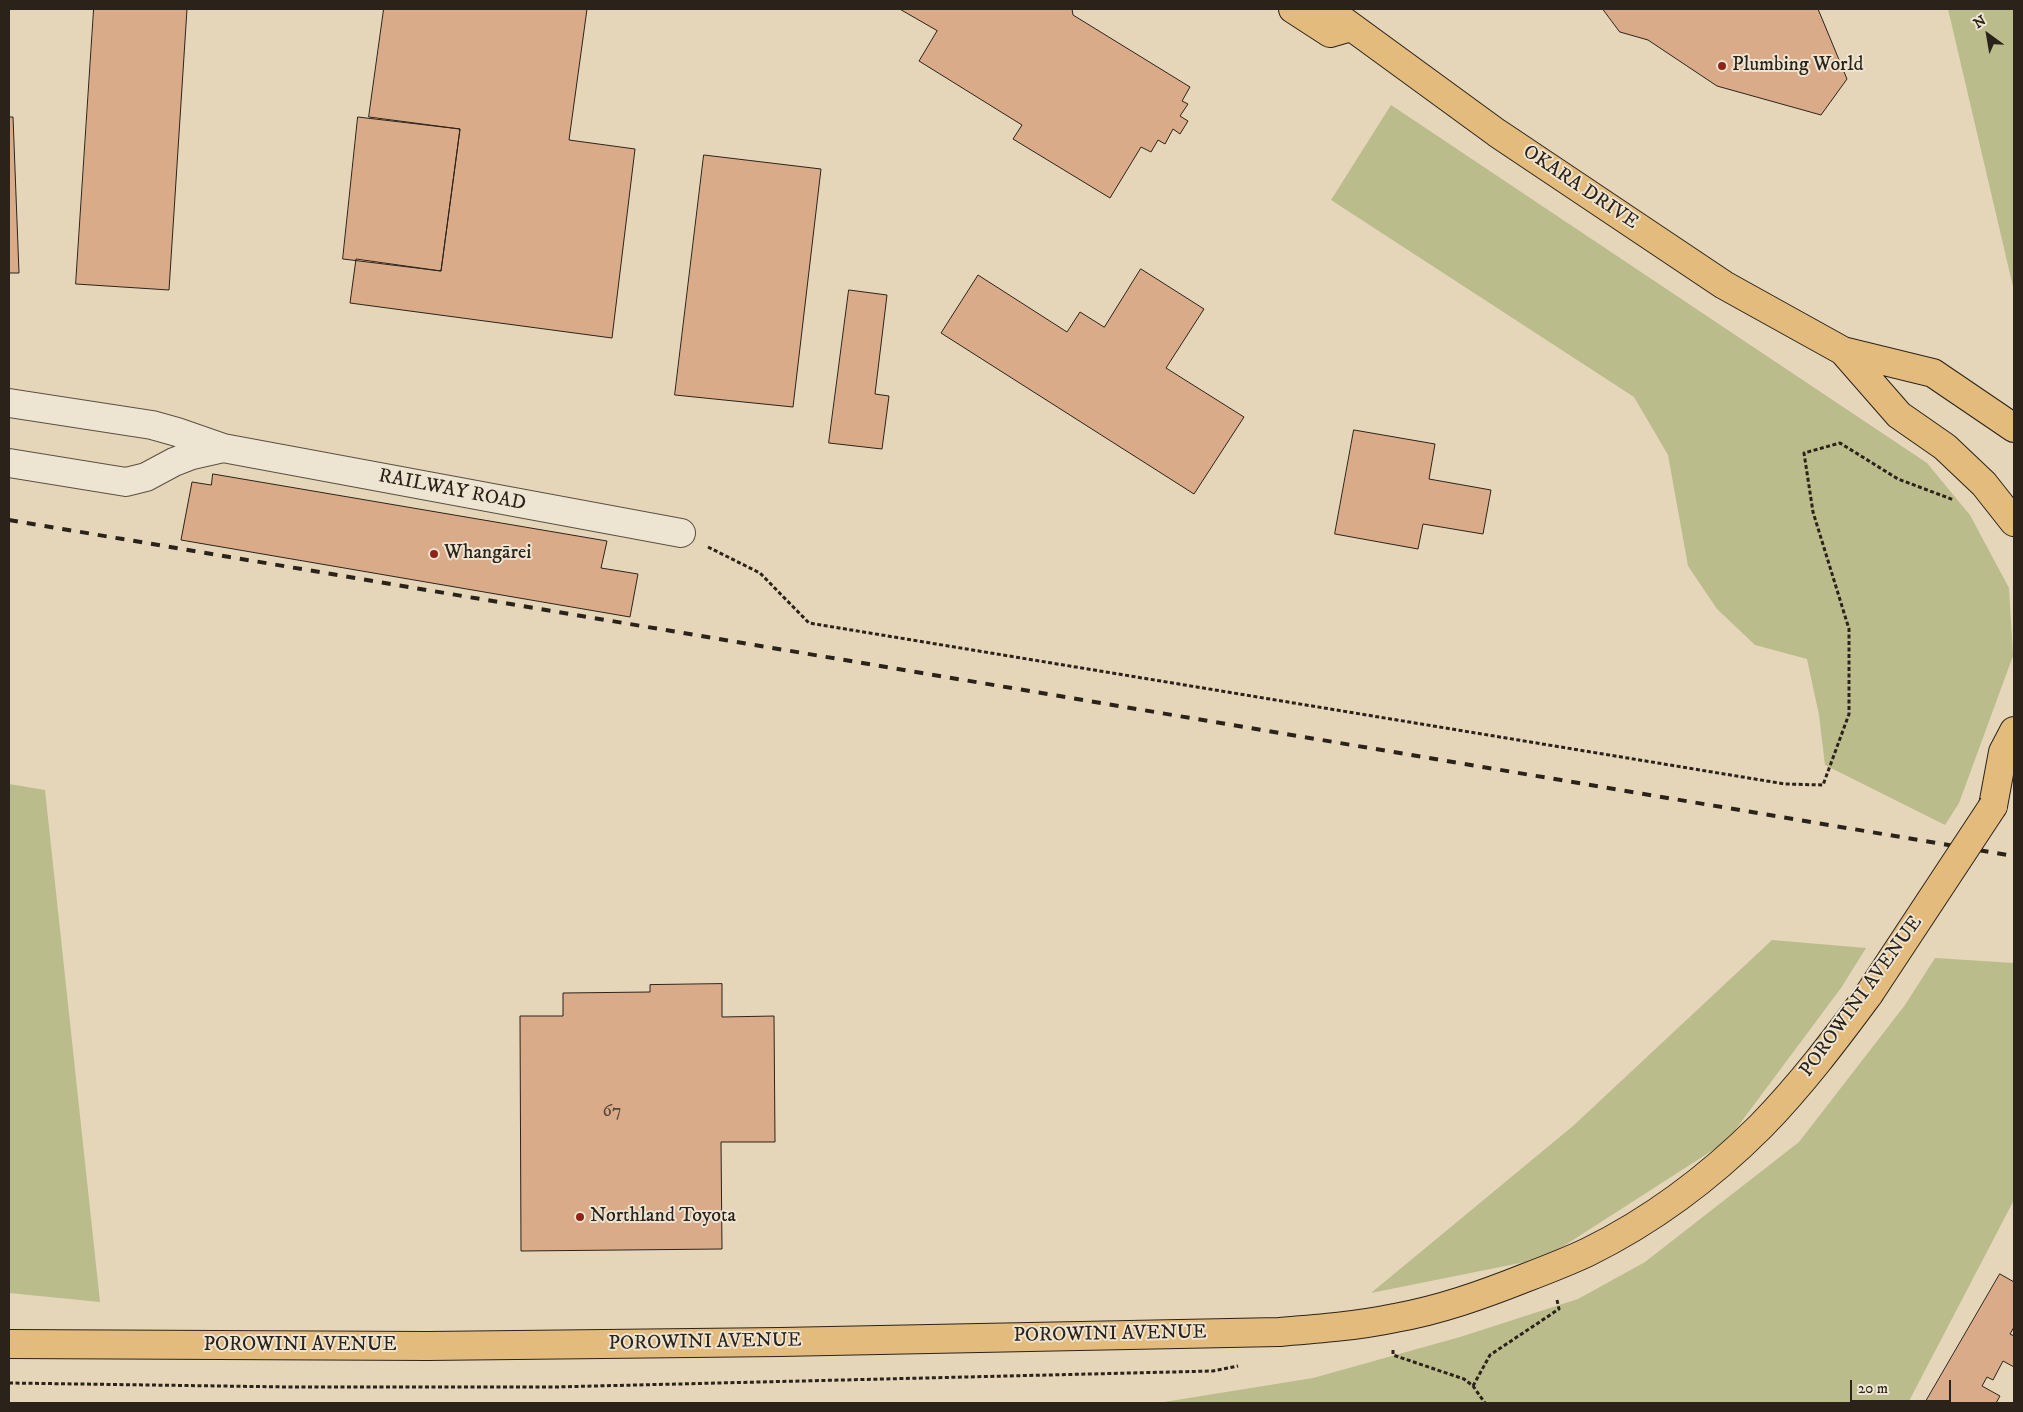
<!DOCTYPE html>
<meta charset="utf-8">
<style>
body{margin:0}
#map{position:relative;width:2023px;height:1412px;overflow:hidden;background:#e5d6ba;font-family:"IM FELL DW Pica",serif}
canvas{display:block}
.frame{position:absolute;inset:0;border:10px solid #2b231a;pointer-events:none}
.north{position:absolute;left:1963px;top:10px;width:50px;height:50px;-webkit-text-stroke:4px #eee4d2;paint-order:stroke;rotate:328deg;font-size:14px;font-weight:700;line-height:20px;text-align:center;color:#2b231a}
.north::after{content:'';display:block;margin:auto;width:18px;height:22px;background:#2b231a;clip-path:polygon(50% 0,100% 100%,50% 72%,0 100%)}
.scale{position:absolute;left:1850px;top:1380px;width:101px;height:22px;box-sizing:border-box;border:2px solid #2b231a;border-top:0;padding-left:6px;font-size:15px;line-height:18px;white-space:nowrap;color:#2b231a;-webkit-text-stroke:4px #eee4d2;paint-order:stroke}
</style>
<div id="map">
<canvas width="2023" height="1412"></canvas>
<div class="frame"></div>
<div class="north">N</div>
<div class="scale">20 m</div>
</div>
<script>
const g = document.querySelector('canvas').getContext('2d');
g.lineJoin = 'round';
function fillPath(path, color) { g.fillStyle = color; g.fill(path, 'evenodd'); }
function stroke(path, color, width, dash) { g.strokeStyle = color; g.lineWidth = width; g.lineCap = dash ? 'butt' : 'round'; g.setLineDash(dash || []); g.stroke(path); }
function label(font, color, halo, rows, align = 'center') {
  g.font = font + ' "IM FELL DW Pica",serif'; g.lineWidth = 4; g.setLineDash([]); g.textBaseline = 'middle'; g.strokeStyle = halo; g.fillStyle = color; for (const [text, x, y, turn = 0] of rows) {
    g.save(); g.translate(x, y); g.rotate((+turn || 0) * Math.PI / 180); g.textAlign = isNaN(turn) ? turn : align; if (halo) g.strokeText(text, 0, 0); g.fillText(text, 0, 0); g.restore();
  }
}
fillPath(new Path2D(`
 M1948 9H2014V291Z
 M1391 105 1927 463 1970 515 2009 588 2013 656 1959 803 1945 825 1825 765 1819 715 1807 659 1755 645 1717 609 1688 566 1668 455 1634 397 1331 200Z
 M9 784 45 790 100 1302 9 1293Z
 M1772 940 1866 948 1841 988 1727 1141 1545 1258 1371 1293 1573 1126Z
 M1935 958 2014 963V1200L1908 1403 1164 1402 1313 1378 1460 1337 1578 1299 1645 1262 1799 1142 1905 1005Z`), '#babc8c');
const building = new Path2D(`
 M94 9H187L169 290 76 284Z
 M384 9H587L569 140 635 149 612 338 350 303 356 259 441 271 460 129 369 117Z
 M900 9H1072L1073 15 1190 87 1182 101 1188 104 1180 116 1188 121 1180 134 1173 129 1165 144 1158 140 1151 152 1141 147 1110 198 1013 139 1022 125 919 61 937 31Z
 M1603 9H1818L1847 79 1821 115 1717 86 1648 40 1620 32Z
 M9 117H13L19 273H9Z
 M358 117 460 129 441 271 343 259Z
 M704 155 821 169 793 407 675 395Z
 M1141 269 1204 309 1166 368 1244 417 1194 494 941 333 978 275 1067 332 1080 312 1104 327Z
 M849 290 887 295 875 394 889 396 882 449 829 443Z
 M1354 430 1435 444 1429 479 1491 490 1483 534 1423 524 1418 549 1335 534Z
 M213 474 607 541 601 568 638 574 630 617 181 540 192 482 211 485Z
 M722 984V1017L774 1016 775 1142H721L722 1249 521 1251 520 1016H563V993L650 992V985Z
 M2000 1274 2014 1282V1327L2010 1334 2014 1336V1367L2003 1361 1993 1380 1987 1377 1982 1386 2000 1396 1996 1403H1925Z`);
fillPath(building, '#daab89');
stroke(building, '#2b231a', 1);
const minor = new Path2D(`
 M9 403 152 425 177 432 223 448 681 533
 M9 463 126 482 146 477 174 462 192 455 223 448`);
const major = new Path2D(`
 M1293 9 1330 33 1347 28
 M1327 9 1497 133 1724 285 1843 351 1933 373 2014 428
 M1843 351 1899 415 1945 447 1984 484 2014 522
 M1993 806 2003 752 2014 731
 M9 1344 428 1346 780 1342 1279 1332C1317 1329 1357 1326 1395 1318 1440 1310 1482 1295 1525 1278 1546 1270 1567 1262 1588 1252 1651 1221 1711 1176 1761 1126 1801 1085 1835 1040 1869 994`);
stroke(minor, '#5a5042', 30);
stroke(major, '#2b231a', 30);
stroke(new Path2D(`
 M708 547 760 573 809 623 1785 784 1823 785 1849 714V629L1813 512 1804 453 1840 443 1898 479 1954 500
 M1393 1350V1355L1464 1379 1473 1386 1485 1403
 M9 1383 290 1387H554L1213 1371 1238 1366
 M1473 1386 1490 1355 1559 1309 1557 1300`), '#2b231a', 3, [4, 2.5]);
stroke(minor, '#eee4d2', 28);
stroke(major, '#e2bb7d', 28);
stroke(new Path2D(`
 M9 520 2014 856`), '#2b231a', 4, [9, 9]);
const majorBridge = new Path2D(`
 M1869 994 1993 806`);
stroke(majorBridge, '#2b231a', 30, []);
stroke(majorBridge, '#e2bb7d', 28);
for (const [x, y, r, color] of [
 [1722,66,5,"#8f2418"],
 [434,554,5,"#8f2418"],
 [580,1217,5,"#8f2418"]
]) { const dot = new Path2D(); dot.arc(x, y, r, 0, 2 * Math.PI); g.fillStyle = color; g.fill(dot); stroke(dot, '#eee4d2', 2); }
label('18px', '#574536', null, [
 ["67",612,1112]
]);
label('20px', '#2b231a', '#eee4d2', [
 ["Plumbing World",1732,66],
 ["Whangārei",444,554],
 ["Northland Toyota",590,1217]
], 'left');
label('20px', '#2b231a', '#eee4d2', [
 ["OKARA DRIVE",1580,188,34],
 ["RAILWAY ROAD",452,491,11],
 ["POROWINI AVENUE",1862,997,-54],
 ["POROWINI AVENUE",1110,1335,-1],
 ["POROWINI AVENUE",705,1343,-1],
 ["POROWINI AVENUE",300,1346]
]);
</script>
